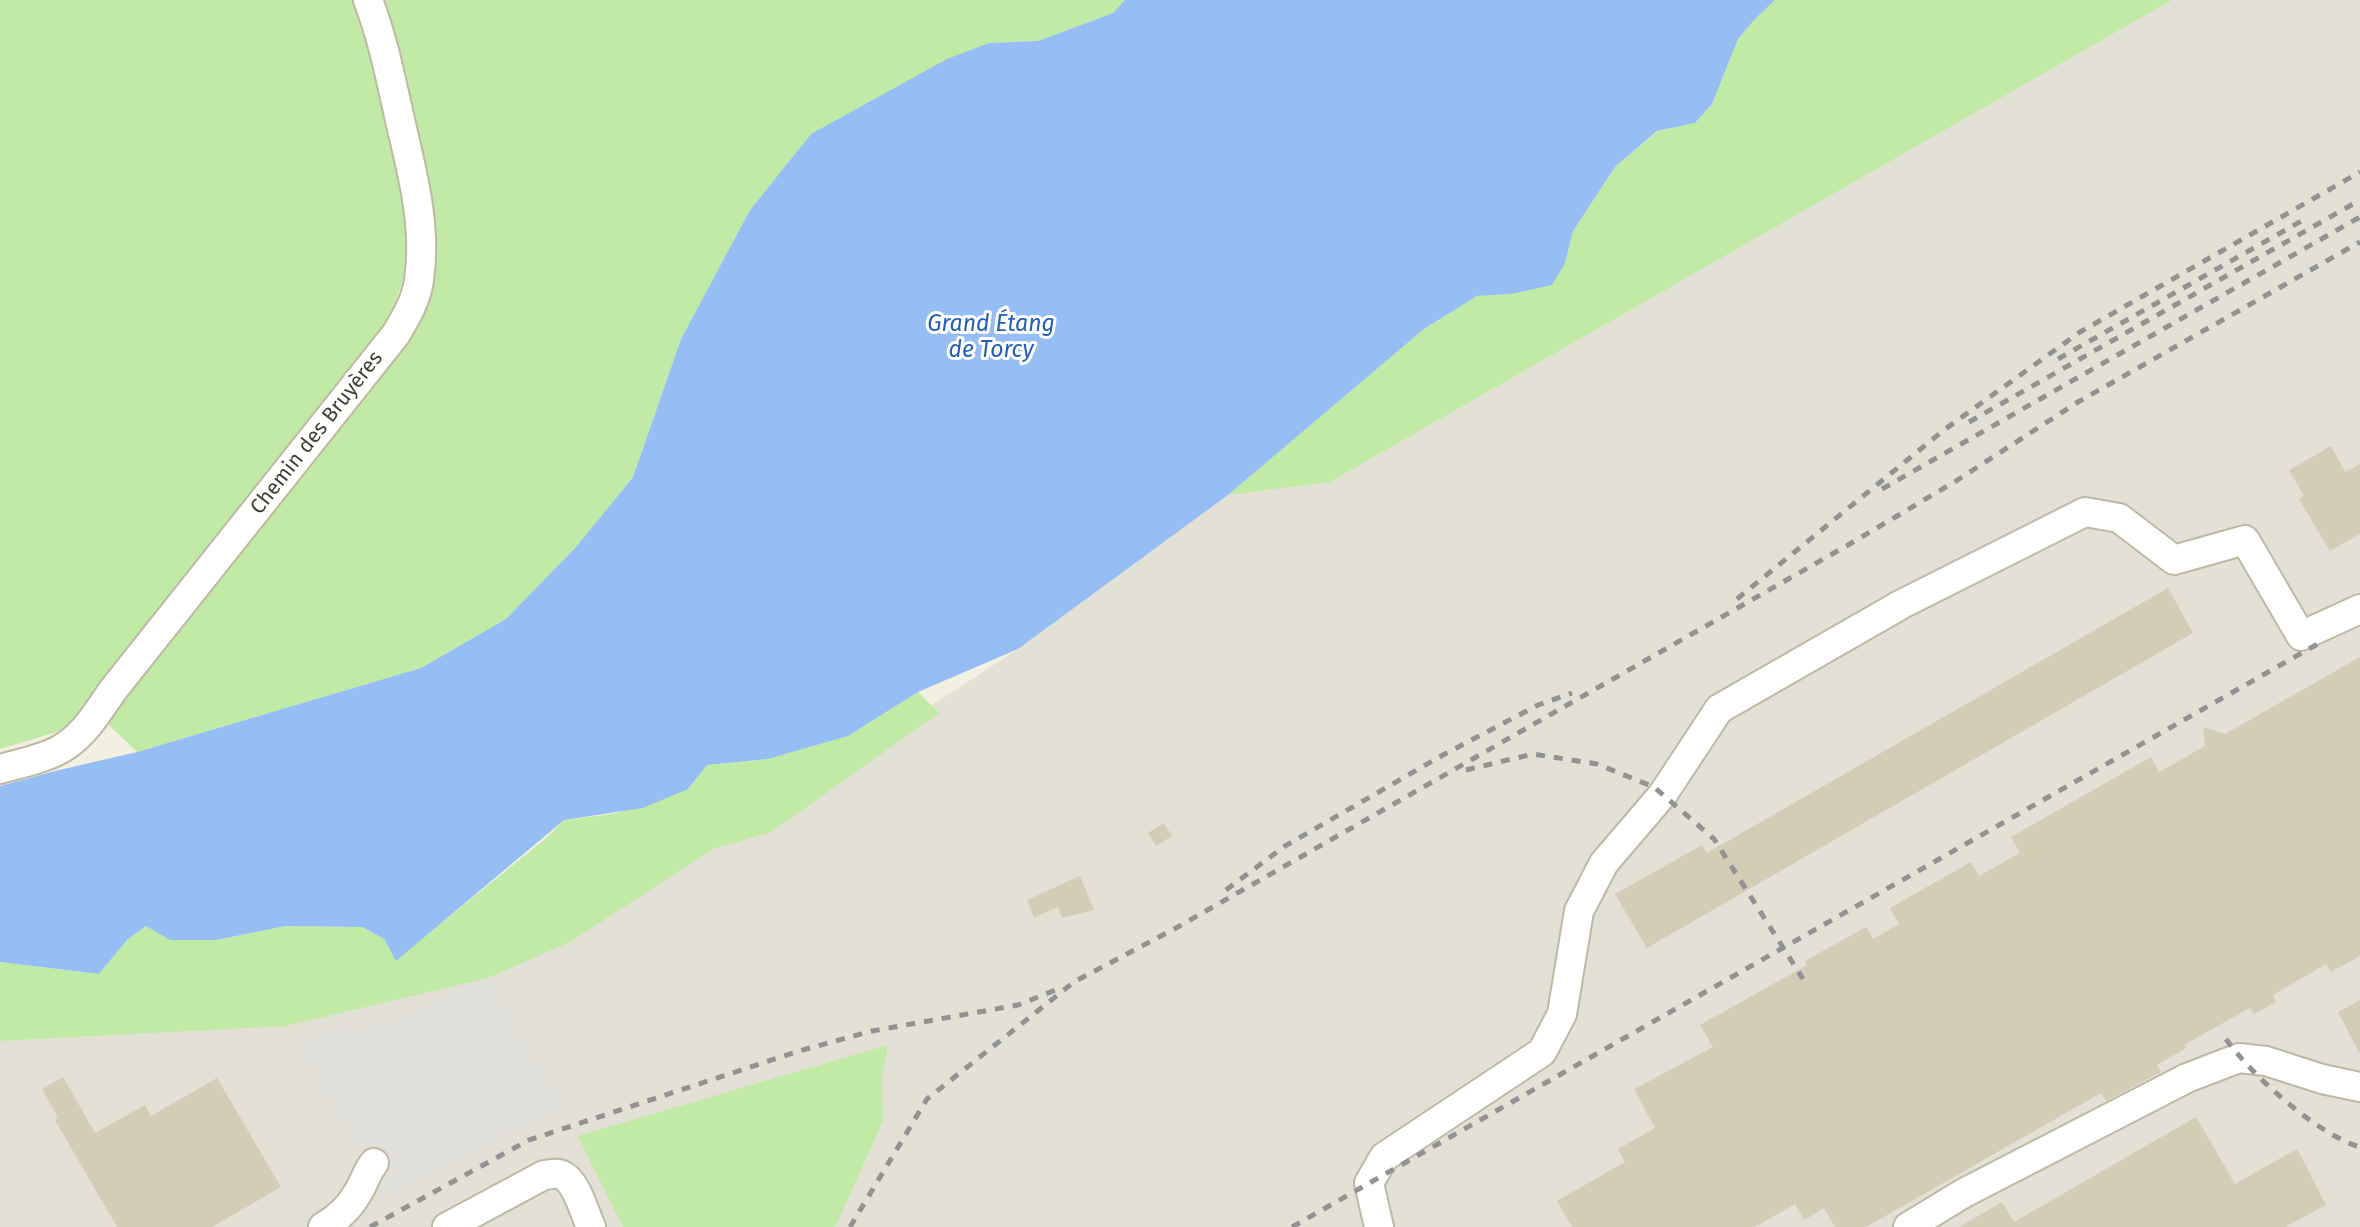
<!DOCTYPE html>
<meta charset="utf-8">
<style>
body{margin:0}
canvas{display:block;background:#f2f0e1}
</style>
<canvas width="2360" height="1227"></canvas>
<script>
const g = document.querySelector('canvas').getContext('2d');
g.lineJoin = 'round';
function fillPath(path, color) { g.fillStyle = color; g.fill(path, 'evenodd'); }
function stroke(path, color, width, dash) { g.strokeStyle = color; g.lineWidth = width; g.lineCap = dash ? 'butt' : 'round'; g.setLineDash(dash || []); g.stroke(path); }
function label(font, color, halo, rows, align = 'center') {
  g.font = font + ' "Fira Sans",sans-serif'; g.lineWidth = 6; g.setLineDash([]); g.textBaseline = 'middle'; g.strokeStyle = halo; g.fillStyle = color; for (const [text, x, y, turn = 0] of rows) {
    g.save(); g.translate(x, y); g.rotate((+turn || 0) * Math.PI / 180); g.textAlign = isNaN(turn) ? turn : align; if (halo) g.strokeText(text, 0, 0); g.fillText(text, 0, 0); g.restore();
  }
}
fillPath(new Path2D(`
 M2172 0H2360V1227H0V1041L167 1032 488 978 569 942 1018 649 1228 495 1330 482Z`), '#e3e0d6');
fillPath(new Path2D(`
 M0 0H358L410 218 406 270 390 319 81 716 57 732 0 749Z
 M386 0H1125L1113 13 1038 41 989 43 811 134 750 210 681 339 633 477 576 547 506 619 421 668 137 752 107 723 417 328 431 295 433 221Z
 M1775 0H2172L1330 482 1228 495 1424 329 1477 296 1511 294 1565 263 1573 231 1615 167 1658 131 1695 123 1712 104 1738 39 1755 19Z
 M918 692 939 713 771 832 713 849 570 942 488 978 285 1026 0 1041V962L99 974 128 939 146 926 170 940H215L286 926 362 927 384 939 396 960 545 839 564 820 613 814 688 789 707 765 768 759 848 736Z
 M888 1045 882 1076 883 1121 835 1227H623L578 1136Z`), '#c0eaa5');
fillPath(new Path2D(`
 M488 978 566 1110 509 1131 385 1201 298 1048 349 1023 358 1033Z`), '#e2e0da');
fillPath(new Path2D(`
 M1125 0H1775L1755 19 1738 39 1712 104 1695 123 1657 131 1615 167 1573 231 1565 263 1552 285 1511 294 1477 296 1424 329 1228 495 1018 649 918 692 848 736 768 759 707 765 688 789 643 808 564 820 396 961 384 939 362 927 286 926 216 940H170L146 926 128 939 99 974 0 962V786L55 771 137 752 421 668 506 619 576 547 633 477 681 339 750 210 811 134 947 59 989 43 1038 41 1113 13Z`), '#96bef5');
fillPath(new Path2D(`
 M2331 446 2345 472 2360 464V534L2330 551 2299 499 2304 496 2289 470Z
 M2168 588 2193 633 1647 948 1615 894 1702 845 1707 853Z
 M2360 657V956L2331 972 2326 964 2273 995 2276 1002 2254 1014 2250 1008 2184 1045 2186 1048 2157 1065 2161 1072 2106 1101 2101 1093 1866 1227H1835L1824 1208 1804 1220 1795 1204 1755 1227H1572L1557 1201 1625 1162 1618 1149 1655 1128 1634 1089 1713 1047 1700 1025 1807 965 1805 961 1866 927 1873 939 1899 924 1890 908 1971 862 1979 876 2020 853 2011 837 2151 757 2159 772 2205 746 2203 727 2225 734Z
 M1164 823 1172 836 1156 846 1148 833Z
 M1080 876 1094 910 1062 918 1058 907 1034 918 1027 900Z
 M2360 1000V1054L2338 1012Z
 M63 1077 95 1133 145 1105 151 1116 217 1078 281 1187 212 1227H117L55 1120 58 1118 42 1089Z
 M2196 1117 2235 1184 2297 1149 2326 1205 2285 1227H1959L2002 1202 2014 1222Z`), '#d3cdb5');
const minor = new Path2D(`
 M0 769C21 763 49 758 67 745 87 731 99 710 113 690L396 334C406 317 416 301 419 280 427 226 412 172 400 120 391 80 383 39 368 0
 M323 1227C337 1219 349 1208 357 1194 364 1184 366 1173 374 1163
 M447 1227 544 1175C550 1175 556 1172 562 1175 577 1182 584 1212 591 1227
 M1379 1227 1369 1183 1384 1157 1542 1052 1562 1014 1579 911 1604 863 1663 794 1719 709 1902 604 2085 512 2119 518 2174 560 2245 540 2301 636 2360 609
 M1908 1227 1964 1193 2187 1078 2239 1058 2266 1061 2322 1079 2360 1087`);
stroke(minor, '#bdb9a3', 32);
stroke(minor, '#fff', 28);
stroke(new Path2D(`
 M2058 359 2305 219
 M1969 422 2360 200
 M1882 489 2360 217
 M1737 599 1944 430 2080 332 2360 172
 M1466 770 1533 754 1597 764 1654 787 1714 839 1803 979
 M1226 890 1285 846 1443 755 1538 705 1572 693
 M2226 1039C2251 1075 2318 1135 2360 1147
 M370 1227 529 1140 799 1051 872 1031 1018 1005 1058 989
 M850 1227 927 1099 1074 982 1176 928 1848 545 1956 481 2078 402 2360 242
 M1292 1227 2321 642`), '#929292', 5, [9, 9]);
label('21px', '#433f31', '#fff', [
 ["Chemin des Bruyères",317,433,-52]
]);
label('italic 23px', '#245fb6', '#fff', [
 ["Grand Étang",991,325],
 ["de Torcy",991,351]
]);
</script>
